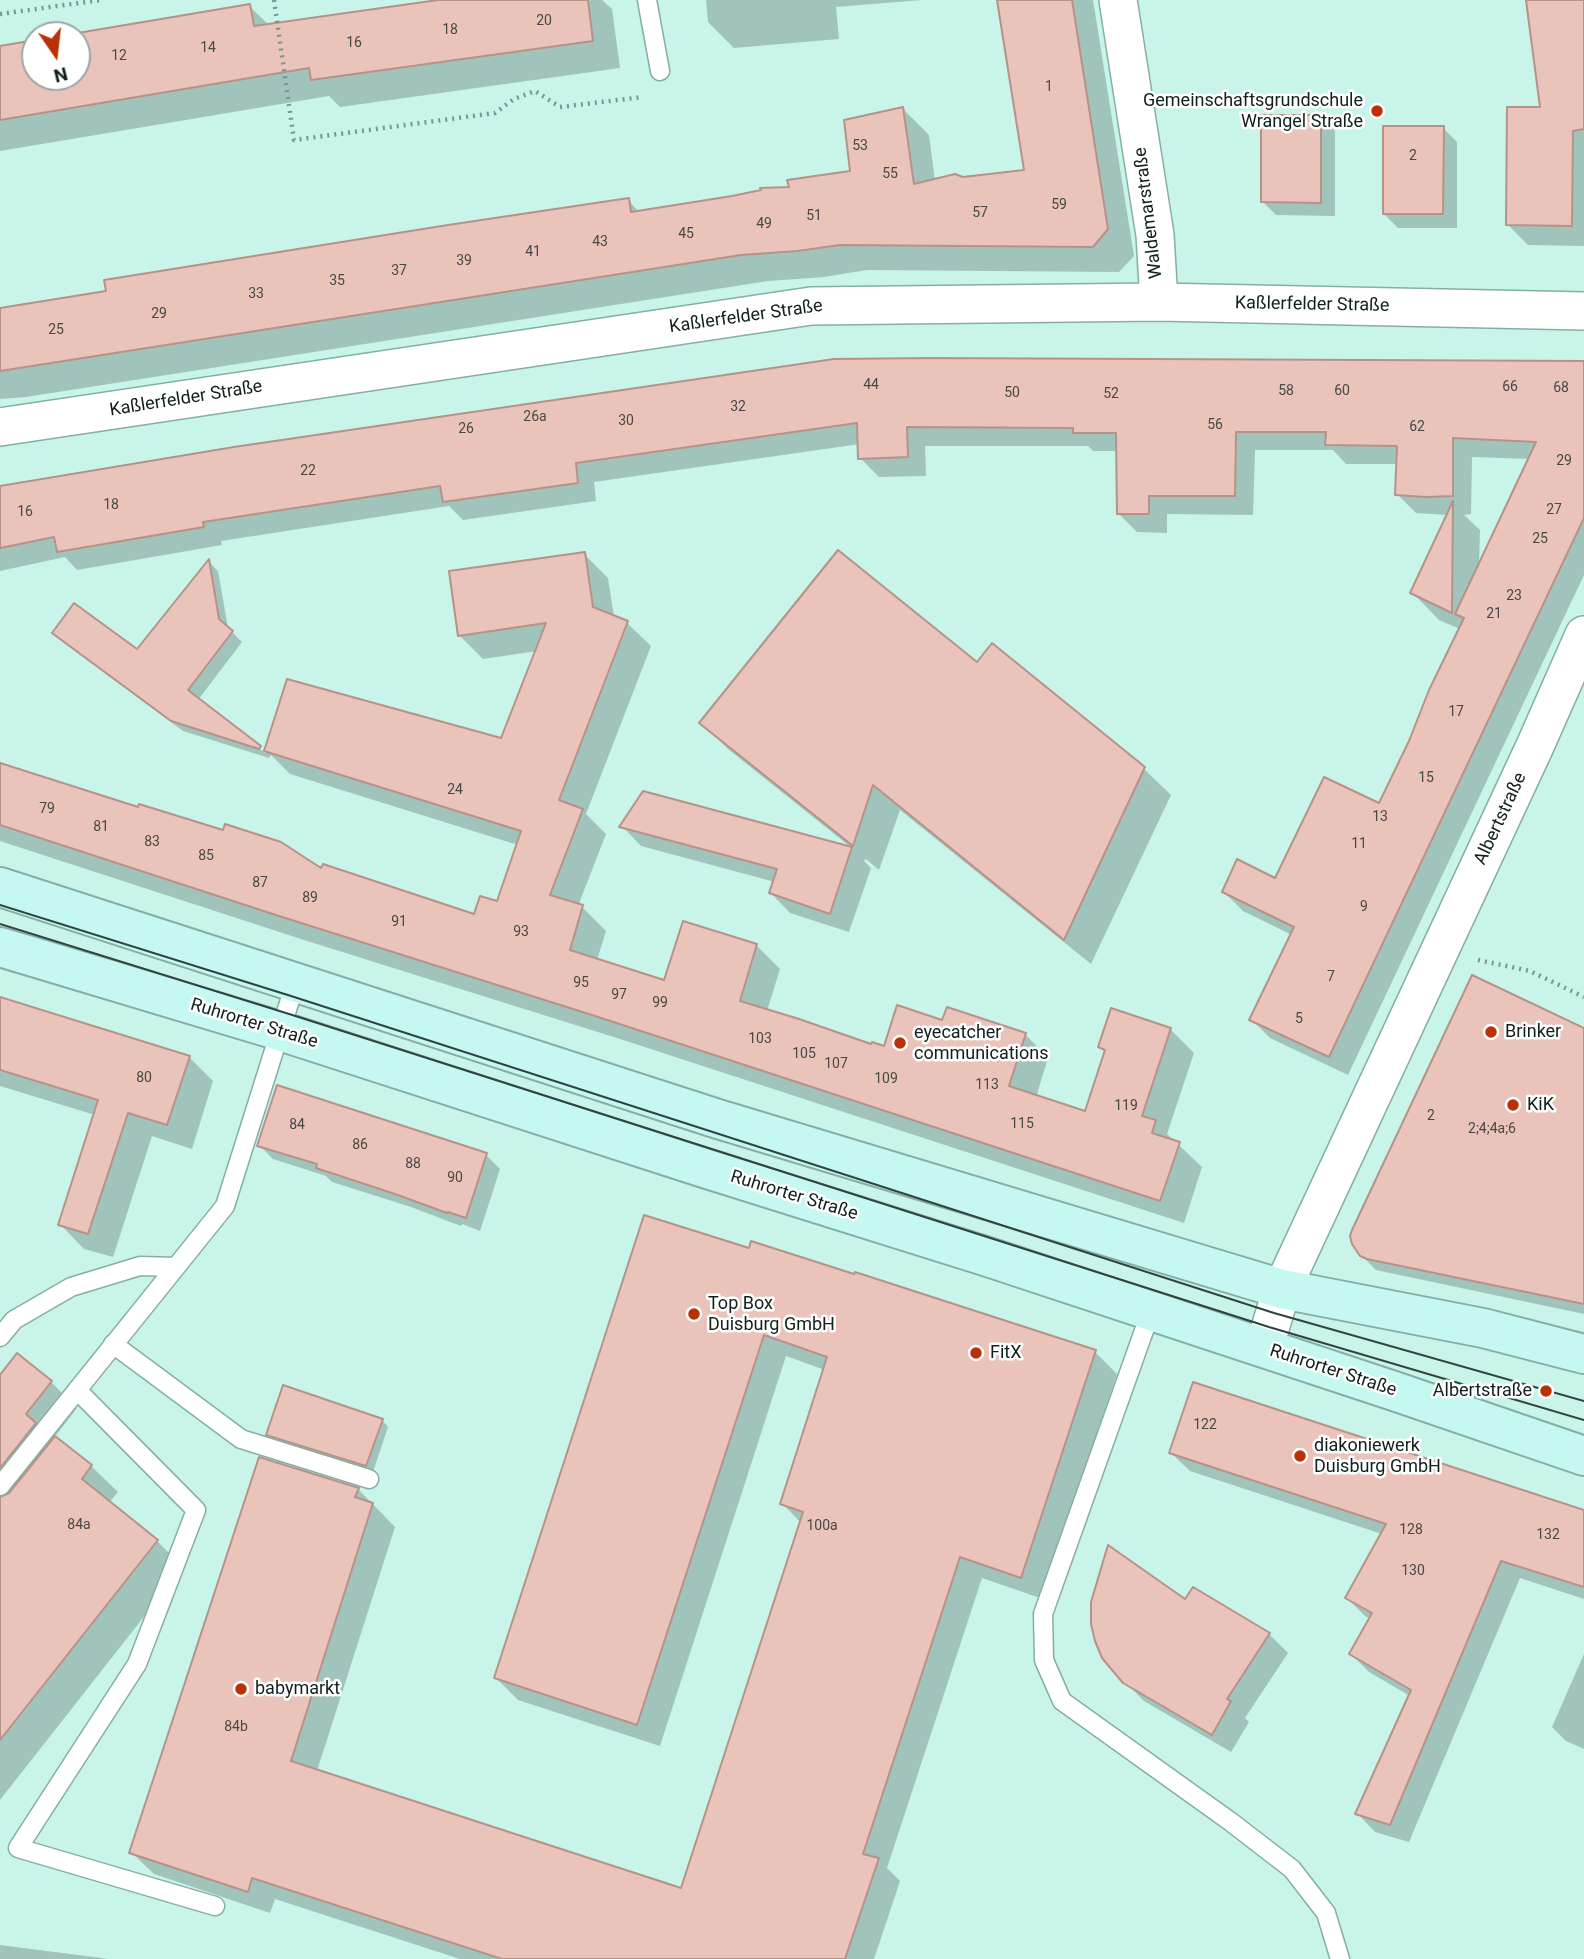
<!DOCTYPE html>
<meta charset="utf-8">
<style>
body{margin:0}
#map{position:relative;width:1584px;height:1959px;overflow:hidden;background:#c9f4ea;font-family:Roboto,sans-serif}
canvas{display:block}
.north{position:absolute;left:21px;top:21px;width:70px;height:70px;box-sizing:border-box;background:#fff;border:2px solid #9fa6a4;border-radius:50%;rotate:166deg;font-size:19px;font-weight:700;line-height:28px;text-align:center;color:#10201c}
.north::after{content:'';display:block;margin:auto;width:24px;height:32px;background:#bb3105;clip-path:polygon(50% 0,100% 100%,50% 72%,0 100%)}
</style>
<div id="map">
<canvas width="1584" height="1959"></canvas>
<div class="north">N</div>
</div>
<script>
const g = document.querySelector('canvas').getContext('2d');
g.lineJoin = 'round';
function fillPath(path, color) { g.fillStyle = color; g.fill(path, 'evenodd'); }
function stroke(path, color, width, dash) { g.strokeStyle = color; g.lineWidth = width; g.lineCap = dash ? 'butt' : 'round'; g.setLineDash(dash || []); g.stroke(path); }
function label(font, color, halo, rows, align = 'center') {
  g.font = font + ' Roboto,sans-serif'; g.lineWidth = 5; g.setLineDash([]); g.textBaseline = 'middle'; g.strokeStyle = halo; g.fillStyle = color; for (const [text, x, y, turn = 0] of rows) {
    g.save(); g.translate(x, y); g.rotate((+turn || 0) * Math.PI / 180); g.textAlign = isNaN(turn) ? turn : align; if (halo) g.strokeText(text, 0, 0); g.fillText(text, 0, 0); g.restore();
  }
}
fillPath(new Path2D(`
 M452 0H602L612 9 620 68 340 107 329 96 0 151V48L35 42V77H77L76 35 249 6 269 25Z
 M706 0H922L836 7 839 39 734 48 708 22Z
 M999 0H1093L1134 256 1119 272 867 270 824 277 768 281 26 397 0 399V309L628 200 640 213 791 188 852 172 903 109 929 135 935 181 1026 171Z
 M1528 0H1584V246L1528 245 1507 224 1542 109Z
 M1321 117 1335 131V216L1276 215 1262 201Z
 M1443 128 1457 142V228H1398L1384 214Z
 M1584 364V575L1348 1075 1270 1038 1251 1019 1292 935 1243 911 1224 892 1276 880 1380 806 1460 629 1439 620 1412 592 1448 515 1416 513 1397 494 1398 464H1346L1333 450H1255L1253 515 1167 514V533L1137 532 1118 513V451H1093L1088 446H925L926 476 879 477 860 458V444L594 482 596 501 463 520 449 506 221 541 222 545 77 570 65 557 0 571V487ZM1472 457 1530 459 1479 566 1480 530 1464 515 1471 514Z
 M584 554 608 578 614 617 627 623 651 646 586 814 606 834 578 906 582 907 606 931 597 960 665 982 684 923 757 946 780 969 767 1011 871 1046 885 1048 943 1022 1025 1034 1048 1058 1036 1097 1086 1113 1106 1053 1100 1047 1170 1029 1194 1053 1167 1134 1202 1167 1184 1223 617 1038 304 940 0 841V766L139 810 224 833 322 871 475 916 498 904 518 845 290 774 271 755 269 758 183 731 64 643 54 633 138 652 209 562 218 571 228 628 242 642 198 700 265 753 288 681 502 741 537 651 483 659 459 635Z
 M992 646 1144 769 1171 795 1091 964 900 810 879 870 866 859 864 861 871 868 849 932 790 913 771 893 775 882 641 846 622 826 644 794 853 849 728 749 702 723 977 664Z
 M0 999 189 1057 213 1081 192 1149 152 1136 113 1257 84 1249 60 1224 95 1115 0 1086Z
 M1584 1030V1314L1376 1270 1361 1255Z
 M259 1145 486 1155 500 1169 480 1231 462 1224 461 1226 411 1207 332 1182 326 1176 273 1159Z
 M645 1217 1095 1352 1117 1374 1043 1599 982 1578 887 1868 900 1881 874 1959H460L275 1899 270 1913 154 1874 131 1852 358 1489 395 1527 317 1771 682 1890 801 1523 782 1503 825 1370 786 1356 660 1746 518 1700 495 1677Z
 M0 1377 51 1382 77 1408 54 1438 91 1466 118 1492 109 1503 157 1541 183 1567 0 1800Z
 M382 1420 388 1427 373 1472 275 1441 268 1434Z
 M1171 1453 1584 1512V1599L1520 1578 1409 1842 1375 1832 1357 1813 1410 1696 1369 1672 1351 1654 1371 1619 1365 1616 1347 1598 1382 1534 1190 1471Z
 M1193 1589 1269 1634 1288 1653 1245 1718 1249 1722 1231 1752 1144 1701 1112 1669 1186 1602Z
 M1584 1654V1749L1566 1741 1552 1727Z
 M0 1945 109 1959H0Z`), '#0003');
const building = new Path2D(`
 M438 0H588L593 41 311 80 309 68 0 120V46L35 40V77H77V35H66L250 4 254 26Z
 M997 0H1072L1108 229 1093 247 840 245 797 251 741 255 0 371V308L106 291 104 280 448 225 629 198 631 212 732 196 761 190 760 188 789 187 787 180 850 171 844 120 903 107 914 184 955 174 963 177 1024 170Z
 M1526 0H1584V129L1573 131 1572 226 1506 225 1507 107H1540Z
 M1261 115H1321V203L1261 202Z
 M1383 126H1444L1443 214H1383Z
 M928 358 1584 361V518L1329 1057 1249 1020 1294 927 1222 892 1237 859 1275 878 1324 777 1379 803 1409 741 1429 690 1464 618 1455 614 1536 442 1453 438V496L1426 497 1395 495 1397 446 1325 445 1326 432H1236L1235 496H1149V514H1117L1116 433H1073V428L907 427 908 457 858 459 857 423 576 463 578 483 443 502 440 486 203 522 204 527 57 552 54 537 0 548V486L234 447 834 359Z
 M1453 501 1452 613 1410 593Z
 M838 550 977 662 992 643 1145 767 1064 940 873 785 853 846 699 723Z
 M585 552 593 607 628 621 559 800 583 809 550 895 583 905 570 950 664 980 683 921 757 944 740 1001 799 1019 871 1044 872 1042 884 1046 897 1005 942 1020 947 1007 1026 1033 1009 1086 1085 1111 1105 1050 1098 1047 1111 1008 1171 1028 1142 1116 1156 1120 1152 1133 1180 1142 1160 1201 592 1015 279 916 0 825V763L138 807 139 804 223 830 225 824 281 842 321 868 323 864 474 914 480 896 497 901 521 831 264 751 287 679 501 738 546 623 458 636 449 571Z
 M209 559 219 619 233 631 188 690 261 746 259 749 171 721 52 633 74 603 137 649Z
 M643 791 852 847 830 914 769 893 777 869 619 827Z
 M1472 975 1584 1028V1304L1367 1259 1360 1256 1352 1244 1350 1236 1352 1230Z
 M0 997 190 1056 167 1125 128 1113 88 1234 58 1225 98 1100 0 1070Z
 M277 1085 487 1153 466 1218 448 1212 447 1213 395 1194 316 1168 317 1164 257 1146Z
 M644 1215 749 1248 751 1241 854 1274 855 1272 1096 1350 1021 1578 960 1557 863 1854 879 1858 845 1959H502L252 1878 248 1892 129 1853 259 1457 359 1488 355 1497 373 1503 291 1761 681 1888 803 1512 780 1504 827 1357 764 1335 637 1725 494 1678Z
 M17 1353 52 1381 26 1414 36 1423 0 1468V1375Z
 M1193 1382 1584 1510V1587L1501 1561 1390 1825 1355 1814 1411 1690 1349 1654 1372 1613 1345 1598 1386 1524 1169 1453Z
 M283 1385 383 1419 366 1466 266 1435Z
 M55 1436 92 1465 82 1479 158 1540 0 1740V1497L9 1493Z
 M1108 1545 1185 1599 1193 1587 1270 1633 1227 1699 1231 1701 1212 1735 1123 1683 1102 1658 1095 1641 1091 1624V1602Z`);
fillPath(building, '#eac4ba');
stroke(building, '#b69288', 2);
const service = new Path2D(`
 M647 0 660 71
 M1151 1311 1043 1614 1044 1660 1062 1701 1231 1822 1292 1869 1326 1913 1340 1959
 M0 1337 14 1320 71 1287 140 1266 176 1267
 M113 1344 241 1439 369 1479
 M77 1390 196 1510 137 1664 18 1848 215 1906
 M0 1486 225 1206 296 981`);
const minor = new Path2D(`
 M1118 0 1155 235 1159 302
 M0 427 811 306 1159 302 1584 311
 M1264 1348 1282 1289 1535 746 1584 635`);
const secondary = new Path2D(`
 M0 887 718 1119 1282 1289 1483 1328 1584 1354
 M0 947 280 1031 704 1168 985 1256 1394 1391 1584 1456`);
stroke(service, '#86aea5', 21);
stroke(minor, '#86aea5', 40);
stroke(secondary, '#86aea5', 42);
stroke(new Path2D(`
 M274 0 294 140 495 113 514 99 535 91 560 107 643 97
 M0 14 101 0
 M1478 960 1530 971 1584 997`), '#789790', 4.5, [2, 5]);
stroke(service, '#fff', 18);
stroke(minor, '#fff', 37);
stroke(secondary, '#c4f8f0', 38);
stroke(new Path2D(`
 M0 905 291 996 1274 1313 1584 1401
 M0 924 286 1013 1269 1327 1584 1420`), '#30443f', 2);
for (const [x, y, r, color] of [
 [1377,111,7,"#bb3105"],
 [1491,1032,7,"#bb3105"],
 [900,1043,7,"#bb3105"],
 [1513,1105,7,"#bb3105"],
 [694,1314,7,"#bb3105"],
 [976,1353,7,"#bb3105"],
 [1546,1391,7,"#bb3105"],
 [1300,1456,7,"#bb3105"],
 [241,1689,7,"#bb3105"]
]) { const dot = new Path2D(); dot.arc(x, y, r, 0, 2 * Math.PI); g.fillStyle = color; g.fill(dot); stroke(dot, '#fff', 2.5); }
label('14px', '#464944', null, [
 ["20",544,21],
 ["18",450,30],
 ["16",354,43],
 ["14",208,48],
 ["12",119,56],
 ["1",1049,87],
 ["53",860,146],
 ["2",1413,156],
 ["55",890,174],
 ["59",1059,205],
 ["57",980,213],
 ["51",814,216],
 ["49",764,224],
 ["45",686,234],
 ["43",600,242],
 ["41",533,252],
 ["39",464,261],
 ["37",399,271],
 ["35",337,281],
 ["33",256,294],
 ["29",159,314],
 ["25",56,330],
 ["44",871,385],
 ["66",1510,387],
 ["68",1561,388],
 ["58",1286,391],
 ["60",1342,391],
 ["50",1012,393],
 ["52",1111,394],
 ["32",738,407],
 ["26a",535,417],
 ["30",626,421],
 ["56",1215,425],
 ["62",1417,427],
 ["26",466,429],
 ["29",1564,461],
 ["22",308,471],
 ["18",111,505],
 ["27",1554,510],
 ["16",25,512],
 ["25",1540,539],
 ["23",1514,596],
 ["21",1494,614],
 ["17",1456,712],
 ["15",1426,778],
 ["24",455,790],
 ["79",47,809],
 ["13",1380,817],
 ["81",101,827],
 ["83",152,842],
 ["11",1359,844],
 ["85",206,856],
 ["87",260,883],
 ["89",310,898],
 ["9",1364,907],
 ["91",399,922],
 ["93",521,932],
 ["7",1331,977],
 ["95",581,983],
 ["97",619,995],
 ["99",660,1003],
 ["5",1299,1019],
 ["103",760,1039],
 ["105",804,1054],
 ["107",836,1064],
 ["80",144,1078],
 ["109",886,1079],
 ["113",987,1085],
 ["119",1126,1106],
 ["2",1431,1116],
 ["115",1022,1124],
 ["84",297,1125],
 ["2;4;4a;6",1492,1129],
 ["86",360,1145],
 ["88",413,1164],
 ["90",455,1178],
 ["122",1205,1425],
 ["84a",79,1525],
 ["100a",822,1526],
 ["128",1411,1530],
 ["132",1548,1535],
 ["130",1413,1571],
 ["84b",236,1727]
]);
label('18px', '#10201c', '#fff', [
 ["Gemeinschaftsgrundschule",1363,101,"right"],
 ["Wrangel Straße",1363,122,"right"],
 ["Brinker",1505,1032],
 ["eyecatcher",914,1033],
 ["communications",914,1054],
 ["KiK",1527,1105],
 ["Top Box",708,1304],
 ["Duisburg GmbH",708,1325],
 ["FitX",990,1353],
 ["Albertstraße",1532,1391,"right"],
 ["diakoniewerk",1314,1446],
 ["Duisburg GmbH",1314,1467],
 ["babymarkt",255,1689]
], 'left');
label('18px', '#10201c', '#fff', [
 ["Waldemarstraße",1149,213,-97],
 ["Kaßlerfelder Straße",1312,305,1],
 ["Kaßlerfelder Straße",746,317,-8],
 ["Kaßlerfelder Straße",186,399,-9],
 ["Albertstraße",1501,819,-65],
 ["Ruhrorter Straße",254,1024,17],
 ["Ruhrorter Straße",794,1196,17],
 ["Ruhrorter Straße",1333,1371,18]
]);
</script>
